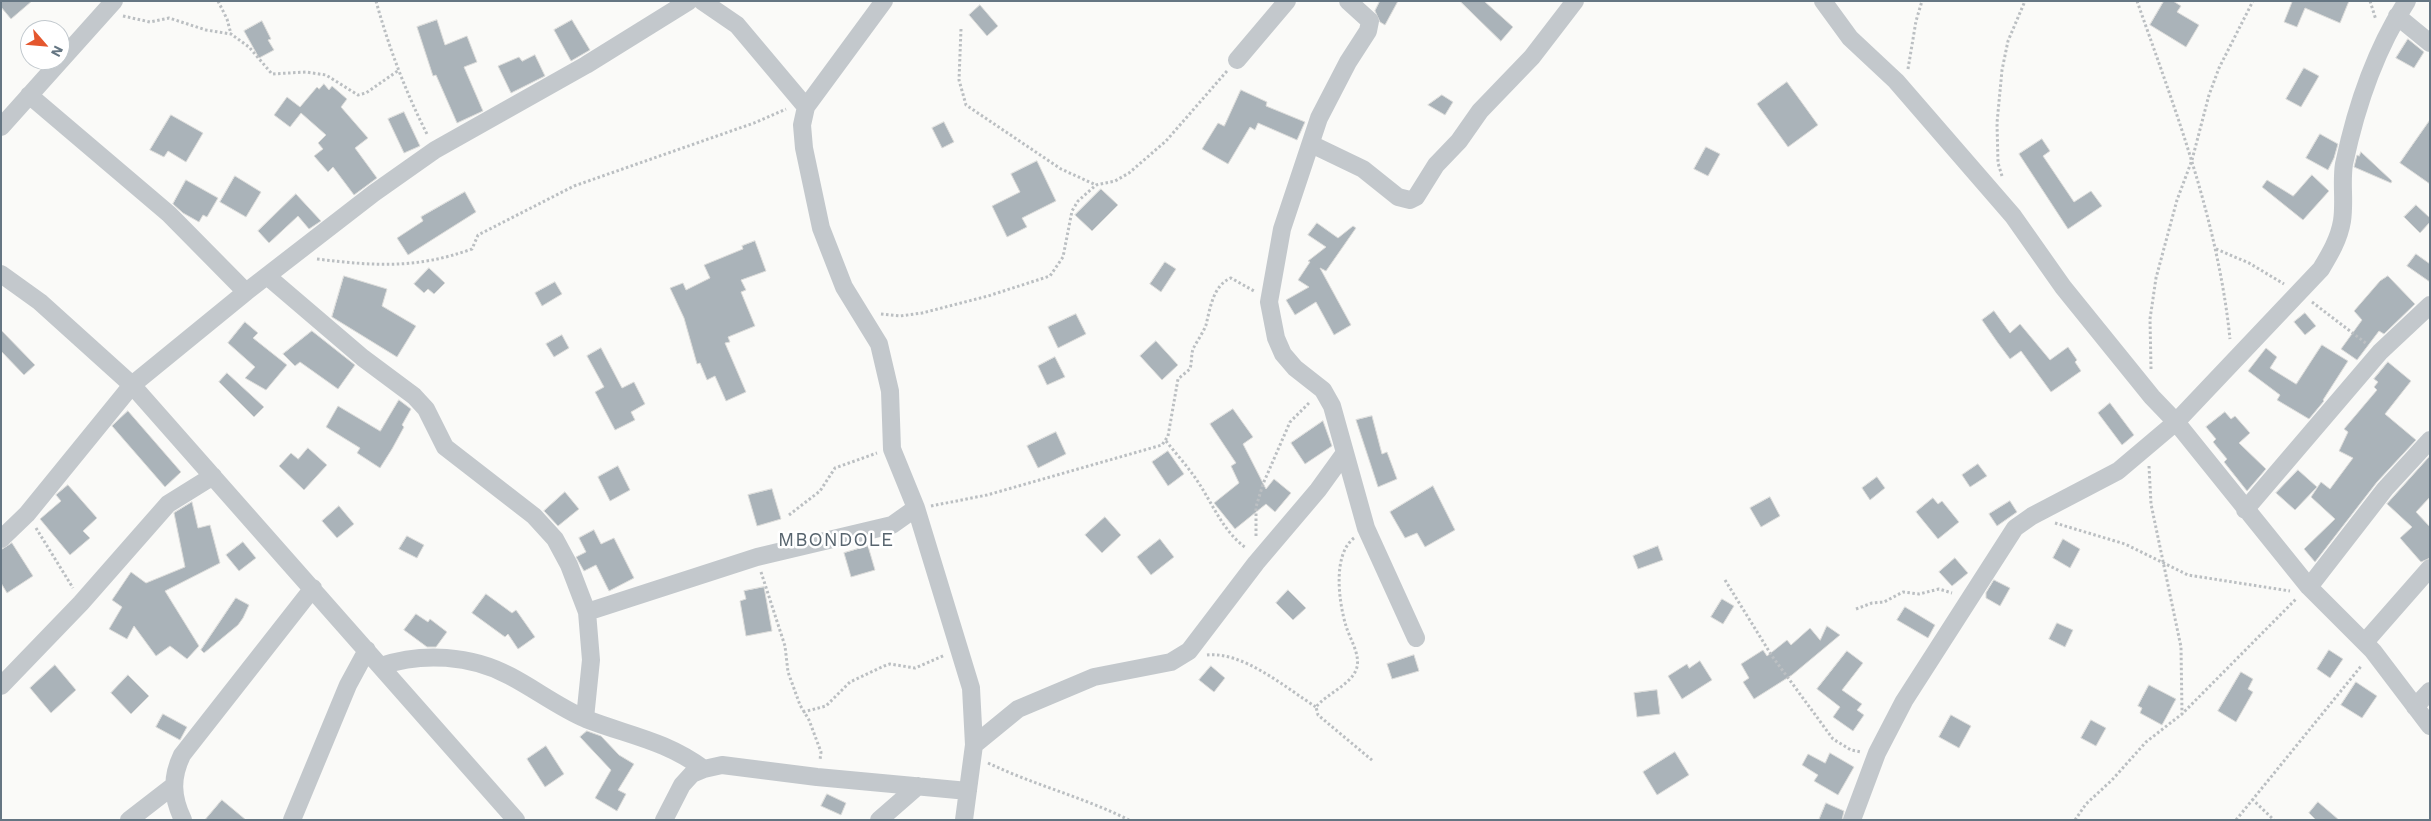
<!DOCTYPE html>
<style>
body{margin:0}
#map{position:relative;width:2431px;height:821px;overflow:hidden;background:#fafaf8;font-family:"Work Sans",sans-serif}
canvas{display:block}
.frame{position:absolute;inset:0;border:2px solid #657683;pointer-events:none}
.north{position:absolute;left:20px;top:20px;width:50px;height:50px;box-sizing:border-box;background:#fff;border:1px solid #c1c8cd;border-radius:50%;rotate:117deg;font-size:14px;font-weight:700;line-height:20px;text-align:center;color:#657683}
.north::after{content:'';display:block;margin:auto;width:18px;height:22px;background:#e4572e;clip-path:polygon(50% 0,100% 100%,50% 72%,0 100%)}
</style>
<div id="map">
<canvas width="2431" height="821"></canvas>
<div class="frame"></div>
<div class="north">N</div>
</div>
<script>
const g = document.querySelector('canvas').getContext('2d');
g.lineJoin = 'round';
function fillPath(path, color) { g.fillStyle = color; g.fill(path, 'evenodd'); }
function stroke(path, color, width, dash) { g.strokeStyle = color; g.lineWidth = width; g.lineCap = dash ? 'butt' : 'round'; g.setLineDash(dash || []); g.stroke(path); }
function label(font, color, halo, rows, align = 'center') {
  g.font = font + ' "Work Sans",sans-serif'; g.lineWidth = 5; g.setLineDash([]); g.textBaseline = 'middle'; g.strokeStyle = halo; g.fillStyle = color; for (const [text, x, y, turn = 0] of rows) {
    g.save(); g.translate(x, y); g.rotate((+turn || 0) * Math.PI / 180); g.textAlign = isNaN(turn) ? turn : align; if (halo) g.strokeText(text, 0, 0); g.fillText(text, 0, 0); g.restore();
  }
}
const building = new Path2D(`
 M1 1H32L11 19 1 7Z
 M1380 1H1398L1385 25 1380 22 1375 11Z
 M1460 1H1484L1513 27 1501 41Z
 M2164 1H2173L2181 6 2177 12 2199 25 2186 47 2150 25Z
 M2290 1H2349L2340 23 2305 8 2297 27 2284 22 2292 2Z
 M980 5 998 26 987 36 969 15Z
 M437 20 445 45 467 36 477 62 464 67 483 111 457 123 436 75 433 76 417 27Z
 M572 20 590 50 571 61 554 30Z
 M262 21 271 39 268 40 274 50 259 58 244 31Z
 M2408 39 2424 52 2414 68 2396 58Z
 M535 55 545 76 511 93 498 66 519 57 522 61Z
 M2304 68 2319 76 2301 107 2286 99Z
 M1787 82 1818 125 1788 147 1757 104Z
 M324 84 329 90 332 86 347 99 341 107 368 138 355 148 377 178 354 195 333 167 328 172 314 156 323 149 318 143 326 135 301 113 290 127 274 115 287 97 300 107 317 87 319 89Z
 M1241 90 1267 102 1266 106 1305 122 1297 140 1258 123 1255 130 1250 127 1228 164 1202 149 1218 123 1224 126Z
 M1442 95 1453 102 1445 115 1428 105Z
 M404 112 420 146 404 153 388 119Z
 M171 115 203 133 186 162 168 151 164 157 150 150Z
 M2430 120V184L2400 163Z
 M944 122 954 142 942 148 932 128Z
 M2320 134 2338 144 2334 158 2328 170 2306 158Z
 M2042 139 2050 151 2043 156 2074 202 2091 191 2102 206 2068 229 2019 154Z
 M1706 147 1720 154 1708 176 1694 169Z
 M2361 152 2392 181 2391 183 2354 167 2357 155 2359 156Z
 M1037 161 1056 201 1022 218 1027 227 1007 237 992 206 1020 192 1011 174Z
 M2312 175 2329 191 2303 220 2262 187 2267 180 2293 196Z
 M235 176 261 192 246 217 220 202Z
 M186 180 218 198 207 217 203 215 199 222 183 213 173 204Z
 M1101 189 1118 205 1092 231 1075 215Z
 M465 192 476 212 408 255 397 238 423 221 421 217Z
 M296 194 321 221 309 229 298 216 269 243 258 231Z
 M2416 205 2430 218V222L2420 233 2404 217Z
 M1317 223 1338 238 1353 226 1356 228 1326 271 1320 268 1351 325 1334 335 1316 302 1295 315 1286 300 1309 287 1298 280 1310 262 1308 261 1326 247 1308 235Z
 M755 241 766 271 741 280 746 290 741 292 755 326 728 337 730 342 725 343 746 392 726 401 715 376 707 380 700 363 697 364 684 318 670 288 683 283 686 290 710 278 704 265 743 249 742 246Z
 M2416 254 2430 264V282L2407 266Z
 M1165 262 1176 269 1161 292 1150 284Z
 M429 268 445 283 434 294 428 289 424 293 414 284Z
 M344 276 387 289 382 306 416 326 397 357 332 317Z
 M2388 276 2415 304 2384 334 2379 331 2357 360 2341 349 2362 320 2354 311 2380 281Z
 M555 282 562 294 542 306 535 293Z
 M1994 311 2010 333 2020 324 2050 360 2068 347 2077 360 2075 362 2081 371 2051 392 2021 351 2010 359 1998 343 1982 320Z
 M2305 313 2316 326 2305 335 2294 322Z
 M1076 314 1086 334 1058 348 1048 327Z
 M245 322 258 333 253 338 287 365 266 390 245 378 255 367 228 343Z
 M1 330 35 365 24 375 1 351Z
 M312 331 355 365 338 389 300 362 295 366 283 354Z
 M562 335 569 348 554 357 546 344Z
 M1156 341 1178 365 1162 380 1140 356Z
 M2322 345 2348 361 2323 400 2324 401 2309 419 2277 400 2280 395 2248 371 2266 348 2277 357 2270 368 2296 384Z
 M601 348 622 388 634 382 645 404 631 412 635 420 615 430 595 392 604 387 587 356Z
 M1055 357 1065 377 1047 385 1038 366Z
 M2388 362 2411 381 2385 414 2416 440 2377 482 2315 562 2304 549 2335 519 2311 497 2321 482 2330 489 2353 458 2339 451 2348 432 2344 429 2377 390 2374 387 2378 382 2374 379Z
 M227 373 264 407 254 417 219 382Z
 M399 400 411 409 402 425 404 427 392 449 380 468 357 453 360 448 326 427 338 406 380 431Z
 M2110 403 2134 435 2122 445 2098 413Z
 M1233 409 1253 437 1243 444 1266 489 1274 479 1291 493 1275 512 1266 504 1235 529 1214 503 1239 483 1231 466 1236 463 1210 424Z
 M128 411 181 472 165 487 112 426Z
 M2225 412 2231 419 2235 416 2250 433 2239 443 2266 469 2247 491 2224 462 2227 459 2213 442 2216 439 2206 427Z
 M1372 416 1382 454 1387 452 1397 479 1378 487 1356 420Z
 M1323 421 1332 446 1305 464 1291 443Z
 M1056 432 1066 454 1038 468 1027 446Z
 M308 448 327 465 304 490 279 466 291 453 298 459Z
 M1168 451 1184 474 1168 486 1152 462Z
 M2430 456V497L2416 512 2430 527V558L2421 562 2400 538 2412 527 2387 504Z
 M1978 464 1987 476 1970 487 1962 475Z
 M618 466 630 490 610 501 598 477Z
 M2298 470 2317 487 2295 510 2276 493Z
 M1877 477 1885 488 1870 500 1862 488Z
 M68 485 97 518 83 531 90 538 70 555 40 519 61 501 56 495Z
 M1433 486 1455 530 1425 547 1417 533 1405 538 1390 512Z
 M772 489 781 519 757 526 748 495Z
 M565 492 579 509 558 526 544 511Z
 M1770 497 1780 516 1761 527 1750 508Z
 M1933 498 1938 504 1942 501 1959 522 1938 539 1916 512Z
 M2010 501 2017 512 1997 526 1989 514Z
 M192 502 198 528 210 525 220 563 165 591 199 646 187 659 170 646 156 656 134 626 127 639 109 629 122 607 112 600 131 572 146 583 185 567 174 513Z
 M339 506 354 524 337 538 322 521Z
 M1105 517 1121 535 1102 553 1085 535Z
 M594 530 601 544 614 538 634 578 609 591 596 565 584 571 576 557 586 552 579 538Z
 M407 536 424 545 417 558 399 549Z
 M1160 539 1174 557 1151 575 1137 557Z
 M2063 539 2080 549 2070 568 2053 558Z
 M243 542 256 558 239 571 226 555Z
 M12 543 33 576 7 593 1 583V550Z
 M868 546 875 570 851 577 844 553Z
 M1658 546 1663 560 1638 569 1633 556Z
 M1955 558 1968 573 1952 586 1939 572Z
 M1994 580 2010 588 2000 606 1986 598V593Z
 M764 587 772 631 746 636 740 601 746 599 744 591Z
 M1288 590 1306 608 1293 620 1276 603Z
 M486 594 512 613 516 610 535 637 518 649 508 634 505 637 472 613Z
 M236 598 249 605 243 618 238 625 204 653 201 650Z
 M1722 599 1734 606 1723 624 1711 617Z
 M1905 607 1935 625 1928 638 1897 620Z
 M416 614 428 622 430 619 447 632 436 647H427L404 630Z
 M2057 623 2073 630 2065 647 2049 639Z
 M1827 626 1840 635 1792 675 1754 699 1743 682 1749 678 1741 664 1763 650 1767 656 1787 640 1791 645 1810 628 1820 640Z
 M2329 650 2343 659 2330 678 2317 669Z
 M1847 651 1863 663 1842 690 1862 704 1857 710 1864 715 1853 731 1833 717 1840 707 1817 689Z
 M1414 655 1419 671 1392 679 1387 664Z
 M1700 661 1712 680 1682 699 1668 676 1687 664 1689 668Z
 M55 665 76 690 51 713 30 688Z
 M1211 666 1225 678 1214 692 1199 680Z
 M2241 672 2253 679 2248 689 2253 692 2236 722 2218 711Z
 M128 675 149 696 131 714 111 693Z
 M2356 682 2377 696 2362 718 2341 705Z
 M2149 685 2176 699 2162 725 2140 713 2142 708 2138 706Z
 M1657 690 1660 714 1637 717 1634 693Z
 M163 714 187 727 180 740 156 727Z
 M1951 715 1971 726 1959 748 1939 737Z
 M2091 720 2106 728 2096 746 2081 738Z
 M587 731 601 736 619 755 634 764 618 790 626 794 617 811 595 798 611 770 580 737Z
 M546 746 564 774 545 787 527 759Z
 M1675 752 1689 775 1657 795 1643 772Z
 M1830 753 1854 767 1838 795 1814 781 1818 775 1802 765 1808 754 1825 763Z
 M827 794 846 803 841 815 821 806Z
 M222 800 246 820H205Z
 M2318 802 2339 820H2316L2309 813Z
 M1826 803 1844 811 1842 820H1819Z`);
fillPath(building, '#aab3b9');
stroke(building, '#dcdcda', 1);
stroke(new Path2D(`
 M218 1 227 19 231 34
 M376 1C389 48 406 93 428 136
 M2137 1C2176 112 2218 221 2230 339
 M2370 1 2376 20
 M123 16 150 22 169 18 206 30 231 34 249 47 272 74 306 72 326 75 358 95 366 93 399 70
 M961 29 959 80 966 105 1061 169 1096 185
 M1908 69 1916 21 1922 1
 M2002 176 1998 163 1997 123 2002 70 2008 41 2025 1
 M2216 249 2249 263 2284 284
 M317 259C375 266 416 269 472 249L478 235 574 186 754 123 786 109
 M2312 302 2367 344
 M881 314 900 316 922 313 988 296 1050 276 1063 257 1072 211 1078 201 1096 185 1115 181 1129 173 1166 141 1227 71
 M2151 369 2150 319 2156 278 2177 200 2192 160 2209 95 2219 68 2253 1
 M1166 441C1177 455 1190 469 1200 485 1214 507 1224 532 1246 548
 M2149 466 2151 504 2181 647 2182 714
 M931 506 987 495 1162 445 1168 436 1178 379 1190 369C1192 362 1191 355 1193 349 1197 341 1203 333 1206 325 1210 309 1213 285 1231 278L1254 291
 M789 515 820 491 835 468 877 453
 M2055 523 2125 544 2188 575 2290 591
 M36 528 73 588
 M1256 536V507L1263 484 1290 422 1310 402
 M1354 538C1332 555 1339 603 1346 626 1350 639 1360 654 1357 667 1353 684 1326 694 1316 707L1318 715 1373 761
 M761 572 785 646 788 672 800 705 809 720 821 752 820 760
 M1725 580 1772 656 1833 739 1851 750 1861 752
 M1856 609 1872 603 1884 602 1903 592 1919 594 1939 589 1952 593
 M1207 655C1243 651 1286 688 1316 707
 M803 712 826 706 850 682 884 666 890 664 915 668 945 655
 M988 763C1034 785 1083 797 1129 820
 M2252 799 2274 820
 M2075 820 2086 804 2112 780 2146 742 2182 714 2297 598
 M2236 820 2362 665`), '#bbbfc2', 3, [2.5, 2.5]);
stroke(new Path2D(`
 M702 1 737 25 806 107
 M884 1 806 107 802 125 804 148 821 228 844 287 879 344 890 391 892 449 916 508 971 688 974 745 964 820
 M1348 1 1370 21 1368 31 1348 62 1319 118 1282 229 1269 302 1276 338 1283 354 1295 368 1323 390 1332 406 1366 528 1416 638
 M1823 1 1850 38 1896 81 2013 216 2063 287 2152 397 2176 422 2309 587 2373 651 2430 726
 M2397 16 2430 43
 M1237 60 1287 1
 M29 95 169 214 246 292
 M1 127 114 1
 M1311 144 1363 169 1398 197 1410 200 1416 197 1436 165 1459 141 1480 111 1532 57 1575 1
 M1 274 40 302 132 385 516 820
 M267 276 363 358 414 396 426 409 445 447 534 516 555 539 569 565 587 612 591 660 585 718
 M2245 510 2380 352 2430 305
 M1 539 27 514 132 385 246 292 374 193 435 150 586 65 689 1
 M2309 587 2385 489 2430 440
 M587 612 757 557 892 525 916 508
 M2365 642 2430 568
 M381 666C422 652 471 655 510 676 535 689 560 708 586 719 630 736 664 740 704 769
 M1 686 81 603 168 504 213 476
 M2415 707 2430 691
 M974 745 1018 709 1094 677 1171 662 1189 651 1256 563 1318 490 1344 454
 M129 820 173 786
 M183 820C172 797 171 778 182 755L313 588
 M292 820 348 685 367 650
 M664 820 682 785 692 774 704 769 722 765 817 777 968 791
 M879 820 918 786
 M1852 820 1877 753 1904 701 2015 528 2032 516 2118 471 2176 422 2321 269C2330 254 2339 239 2342 221 2345 202 2341 182 2344 164 2356 107 2375 50 2407 1`), '#c3c8cc', 18);
g.letterSpacing = '1px';
label('19px', '#57646e', '#fff', [
 ["MBONDOLE",836,540]
]);
g.letterSpacing = '0px';
</script>
